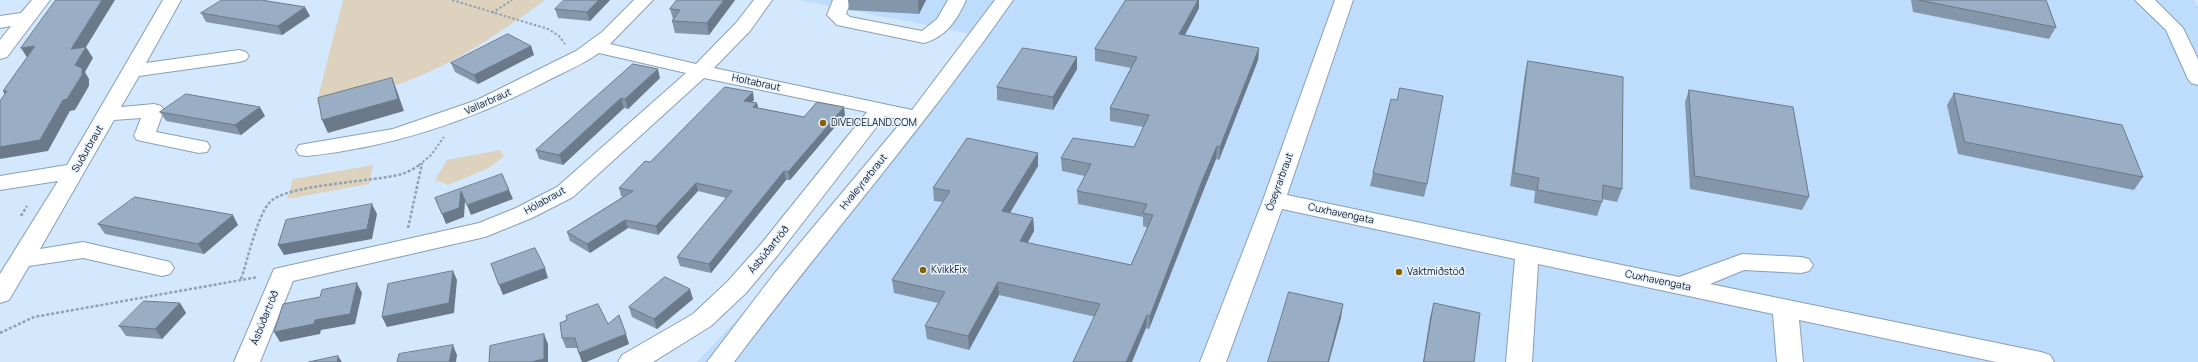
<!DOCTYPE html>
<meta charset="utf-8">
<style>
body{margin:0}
canvas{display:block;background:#d4e8fd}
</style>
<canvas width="2198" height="362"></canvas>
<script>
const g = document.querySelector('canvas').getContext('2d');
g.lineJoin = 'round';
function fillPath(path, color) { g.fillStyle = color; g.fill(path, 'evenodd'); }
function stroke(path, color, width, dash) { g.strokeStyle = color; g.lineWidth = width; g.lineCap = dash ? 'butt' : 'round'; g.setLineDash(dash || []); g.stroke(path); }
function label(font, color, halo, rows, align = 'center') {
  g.font = font + ' Manrope,sans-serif'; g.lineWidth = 3; g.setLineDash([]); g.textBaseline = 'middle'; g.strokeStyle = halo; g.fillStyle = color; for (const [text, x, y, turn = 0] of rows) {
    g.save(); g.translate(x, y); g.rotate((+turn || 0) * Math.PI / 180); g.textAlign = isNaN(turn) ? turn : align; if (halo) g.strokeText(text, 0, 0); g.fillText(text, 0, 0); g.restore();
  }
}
fillPath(new Path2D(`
 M799 0H2194L2198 7V362H697L809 242 971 34Z`), '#bedcfc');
fillPath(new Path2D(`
 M343 0H545C501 32 456 63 405 82 377 92 345 98 316 105Z
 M500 150 504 156 489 168 448 185 435 180 447 160Z
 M373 165 369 184 287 199 293 179Z`), '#ddd2be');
const minor = new Path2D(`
 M32 0H50L7 57 0 59V40L11 26 0 28V16L21 13Z
 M163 0H181L146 63 239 50 246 52 249 56 246 60 239 62 139 76 121 107 154 104 161 106 164 110 156 132 207 142 210 147 207 152 199 153 137 140 134 136 141 118 114 120 40 249 83 242 170 262 174 268 170 274 162 276 83 258 29 266 9 300 0 303V274L58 181 0 190V176L67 165Z
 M634 0H653L610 44 696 64 736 23 754 0H772L750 31 714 68 912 110 995 0H1013C926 125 826 240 734 362H707L774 274 903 120 885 116 777 256 746 293 711 326 653 362H618L622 355 693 314 728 281 761 244 867 112 704 78 573 197 532 218 485 237 293 281 260 362H234L274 269 479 223 516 208 557 187 686 73 599 53C582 65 562 73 543 83 468 122 391 147 307 156L299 155 296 150 299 145 393 129 477 100 576 51 602 32Z
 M833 0H851L846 14 850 17 922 31 937 19 948 0H966C957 20 946 37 924 43L837 25 827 15Z
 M1335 0H1353L1287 195 1679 277 1742 254 1801 257 1809 259 1813 265 1809 271 1801 273 1744 270 1710 284 2041 352 2050 355 2054 362H1996L1799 320 1803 362H1777L1773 314 1538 264 1532 362H1506L1515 259 1282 209 1226 362H1200L1263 200Z
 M2135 0H2155L2183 28 2198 59V85L2191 83 2188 79 2166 30Z`);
stroke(minor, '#889fb8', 2);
stroke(new Path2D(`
 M452 0 548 29 559 36 565 44
 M492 13 512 0
 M419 165 431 155 444 137
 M422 165V163`), '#91a1b2', 2, [2.5, 2]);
stroke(new Path2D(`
 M21 216 27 206
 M408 228 422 164
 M241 279C248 259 257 216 270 202 287 184 374 182 402 174 408 172 415 168 421 164
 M0 333 34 317 258 277`), '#91a1b2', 2.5, [3, 2]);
fillPath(minor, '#fff');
fillPath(new Path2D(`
 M610 0 590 21 558 18 555 9Z
 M735 0 709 35 675 33 672 21 673 19 670 9Z
 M848 0H926L919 14 849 10Z
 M1126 0H1199V8L1185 35 1259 48 1258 60 1219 160 1216 159 1202 194 1149 329 999 295 969 350 927 339 925 326 938 303 894 293 892 280 943 202 934 201 933 188 1038 166 1010 213 1033 218 1034 231 1027 243 1131 265 1148 228 1143 226V217L1078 204 1077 191 1085 176 1062 171 1061 158 1134 147 1144 127 1110 121V108L1131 68 1095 61V49Z
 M1911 0H2046L2056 27 2049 39 1913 12Z
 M201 13 310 16 282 35 206 22Z
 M531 46 534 55 478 84 455 72 451 63Z
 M1528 61 1622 189 1617 202 1602 199V202L1597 216 1534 203 1535 191 1510 186 1525 73Z
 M633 64 660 78 628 109 624 108 563 165 539 159 536 150Z
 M1077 69 1053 110 997 100V87Z
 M1689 90 1809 197 1802 210 1690 189 1685 102Z
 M1954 93 2143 177 2134 190 1958 154 1947 105Z
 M754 100 752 102 757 103 758 108 804 117 845 115 790 180H786L711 273 680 266 677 257 726 198 698 191 658 235 628 228 590 253 570 241 567 232 623 197 621 196 619 188 650 162Z
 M160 112 265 116 241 135 166 121Z
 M1373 173 1427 184 1424 197 1370 186Z
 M98 224 238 225 204 254 105 234Z
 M693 299 657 329 632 317 629 307Z
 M180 303 186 313 162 339 126 336 119 326Z
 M1434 303 1474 362H1423L1430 317Z
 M608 324 629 344 586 362H582L577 348H566L562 338Z`), '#8496a9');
fillPath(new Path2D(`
 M102 0H115L78 60 71 49Z
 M599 0H610L590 21 587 12Z
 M724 0H735L709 35 707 23Z
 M918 0H926L919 14Z
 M1198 0H1199V8L1179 46V34Z
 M305 7 310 16 282 35 278 26Z
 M35 46 28 59 21 48Z
 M531 46 534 55 478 84 474 75Z
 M86 47 93 58 85 72 89 79V86L75 110 70 111 48 151 0 159V147L75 65Z
 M1259 48 1258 60 1219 160 1220 147Z
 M1077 57V69L1053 110V97Z
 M658 69 660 78 628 109 625 99Z
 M392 78 397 91 404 111 328 133 322 120Z
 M3 91H7L10 103Z
 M753 92 754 100 746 109 744 101Z
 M621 98 624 108 563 165 559 155Z
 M757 103 759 112 753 107Z
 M260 107 265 116 241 135 235 125Z
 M844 107 845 115 790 180 788 172Z
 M1217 146 1216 159 1202 194 1149 329 1150 316 1202 181Z
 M1038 153V166L1003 224 1002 211Z
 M784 171 786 180 711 273 709 264Z
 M696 183 698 191 658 235 656 226Z
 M509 190 513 199 471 215 467 205Z
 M461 191 465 201 464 217 446 224 442 214Z
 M372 204 377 214 372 239 284 255 278 245Z
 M233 215 238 225 204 254 198 244Z
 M1033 218 1034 231 1021 255 1020 241Z
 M625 220 628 228 590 253 587 244Z
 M545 268 548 278 503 295 499 285Z
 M453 271 457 280 454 313 387 327 382 317Z
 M998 282 999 295 969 350 968 336Z
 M357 283 362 293 355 324 321 330 320 334 280 342 274 332 315 320Z
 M690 289 693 299 657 329 654 319Z
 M180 303 186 313 162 339 155 329Z
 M1343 304 1341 318 1329 362H1328Z
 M1147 315 1146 328 1132 362H1126Z
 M544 334 548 344V362H531Z
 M626 334 629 344 586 362H582L579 353Z
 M453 345 457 355 456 362H449Z
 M338 356 342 362H337Z`), '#6b7a8a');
const building = new Path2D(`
 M56 0H102L71 49 86 47 75 65 82 68V75L67 99 63 100 40 140 0 147V101L7 91H3L35 46 21 48Z
 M222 0H261L305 7 278 26 201 13Z
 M564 0H599L587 12 555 9Z
 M677 0H724L707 23 672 21 680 10 670 9Z
 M1126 0H1198L1179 34 1259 48 1220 147 1217 146 1202 181 1150 316 1147 315 1126 362H1073L1100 304 998 282 968 336 925 326 945 292 892 280 950 191 933 188 967 138 1038 153 1002 211 1033 218 1020 241 1131 265 1153 215 1143 213 1147 204 1077 191 1091 164 1061 158 1073 138 1134 147 1149 115 1110 108 1137 57 1095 49Z
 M1919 0H2046L2056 27Z
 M508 34 531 46 474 75 451 63Z
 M1023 48 1077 57 1053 97 997 87Z
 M1528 61 1623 77 1622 189 1603 185 1602 202 1537 190 1539 178 1514 173Z
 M633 64 658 69 625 99 621 98 559 155 536 150Z
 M392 78 398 99 322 120 318 98Z
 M725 87 753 92 744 101 757 103 753 107 804 117 817 102 844 107 788 172 784 171 709 264 677 257 732 191 696 183 656 226 625 220 587 244 567 232 633 191 619 188 645 161 650 162Z
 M1400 88 1443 96 1427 184 1373 173 1391 99 1397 100Z
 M1689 90 1793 107 1809 197 1695 176Z
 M1954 93 2122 125 2143 177 1965 142Z
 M186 94 260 107 235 125 160 112Z
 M502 174 509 190 467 205 461 191 459 208 442 214 435 198Z
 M135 197 233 215 198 244 98 224Z
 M372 204 367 229 278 245 286 220Z
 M535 248 545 268 499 285 491 264Z
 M453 271 449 303 382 317 388 284Z
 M665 277 690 289 654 319 629 307Z
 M357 283 350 314 315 320 314 324 274 332 283 304 320 297 322 290Z
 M1289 292 1343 304 1328 362H1268Z
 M144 301 180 303 155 329 119 326Z
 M1434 303 1480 313 1474 362H1424Z
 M598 304 608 324 619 315 626 334 579 353 575 338H562L560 323 567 320 566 316Z
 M544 334V359L531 362H489L490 346Z
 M453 345 449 362H397L399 354Z
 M338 356 337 362H309Z`);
fillPath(building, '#99aec5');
stroke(building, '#6b7a8a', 1);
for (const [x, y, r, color] of [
 [823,123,4,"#876100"],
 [923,270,4,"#876100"],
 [1399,272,4,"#876100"]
]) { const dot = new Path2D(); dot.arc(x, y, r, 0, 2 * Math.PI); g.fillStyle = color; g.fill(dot); stroke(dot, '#eaf4ff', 1.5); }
label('10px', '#0f1821', '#eaf4ff', [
 ["Holtabraut",756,83,12],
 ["Vallarbraut",488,102,-24],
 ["Suðurbraut",88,149,-60],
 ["Hvaleyrarbraut",864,182,-51],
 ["Óseyrarbraut",1280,182,-70],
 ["Hólabraut",545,201,-29],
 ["Cuxhavengata",1341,214,12],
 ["Ásbúðartröð",769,250,-51],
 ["Cuxhavengata",1658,281,12],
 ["Ásbúðartröð",265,318,-68]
]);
label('10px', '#0f1821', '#eaf4ff', [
 ["DIVEICELAND.COM",831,123],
 ["KvikkFix",931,270],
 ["Vaktmiðstöð",1407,272]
], 'left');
</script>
